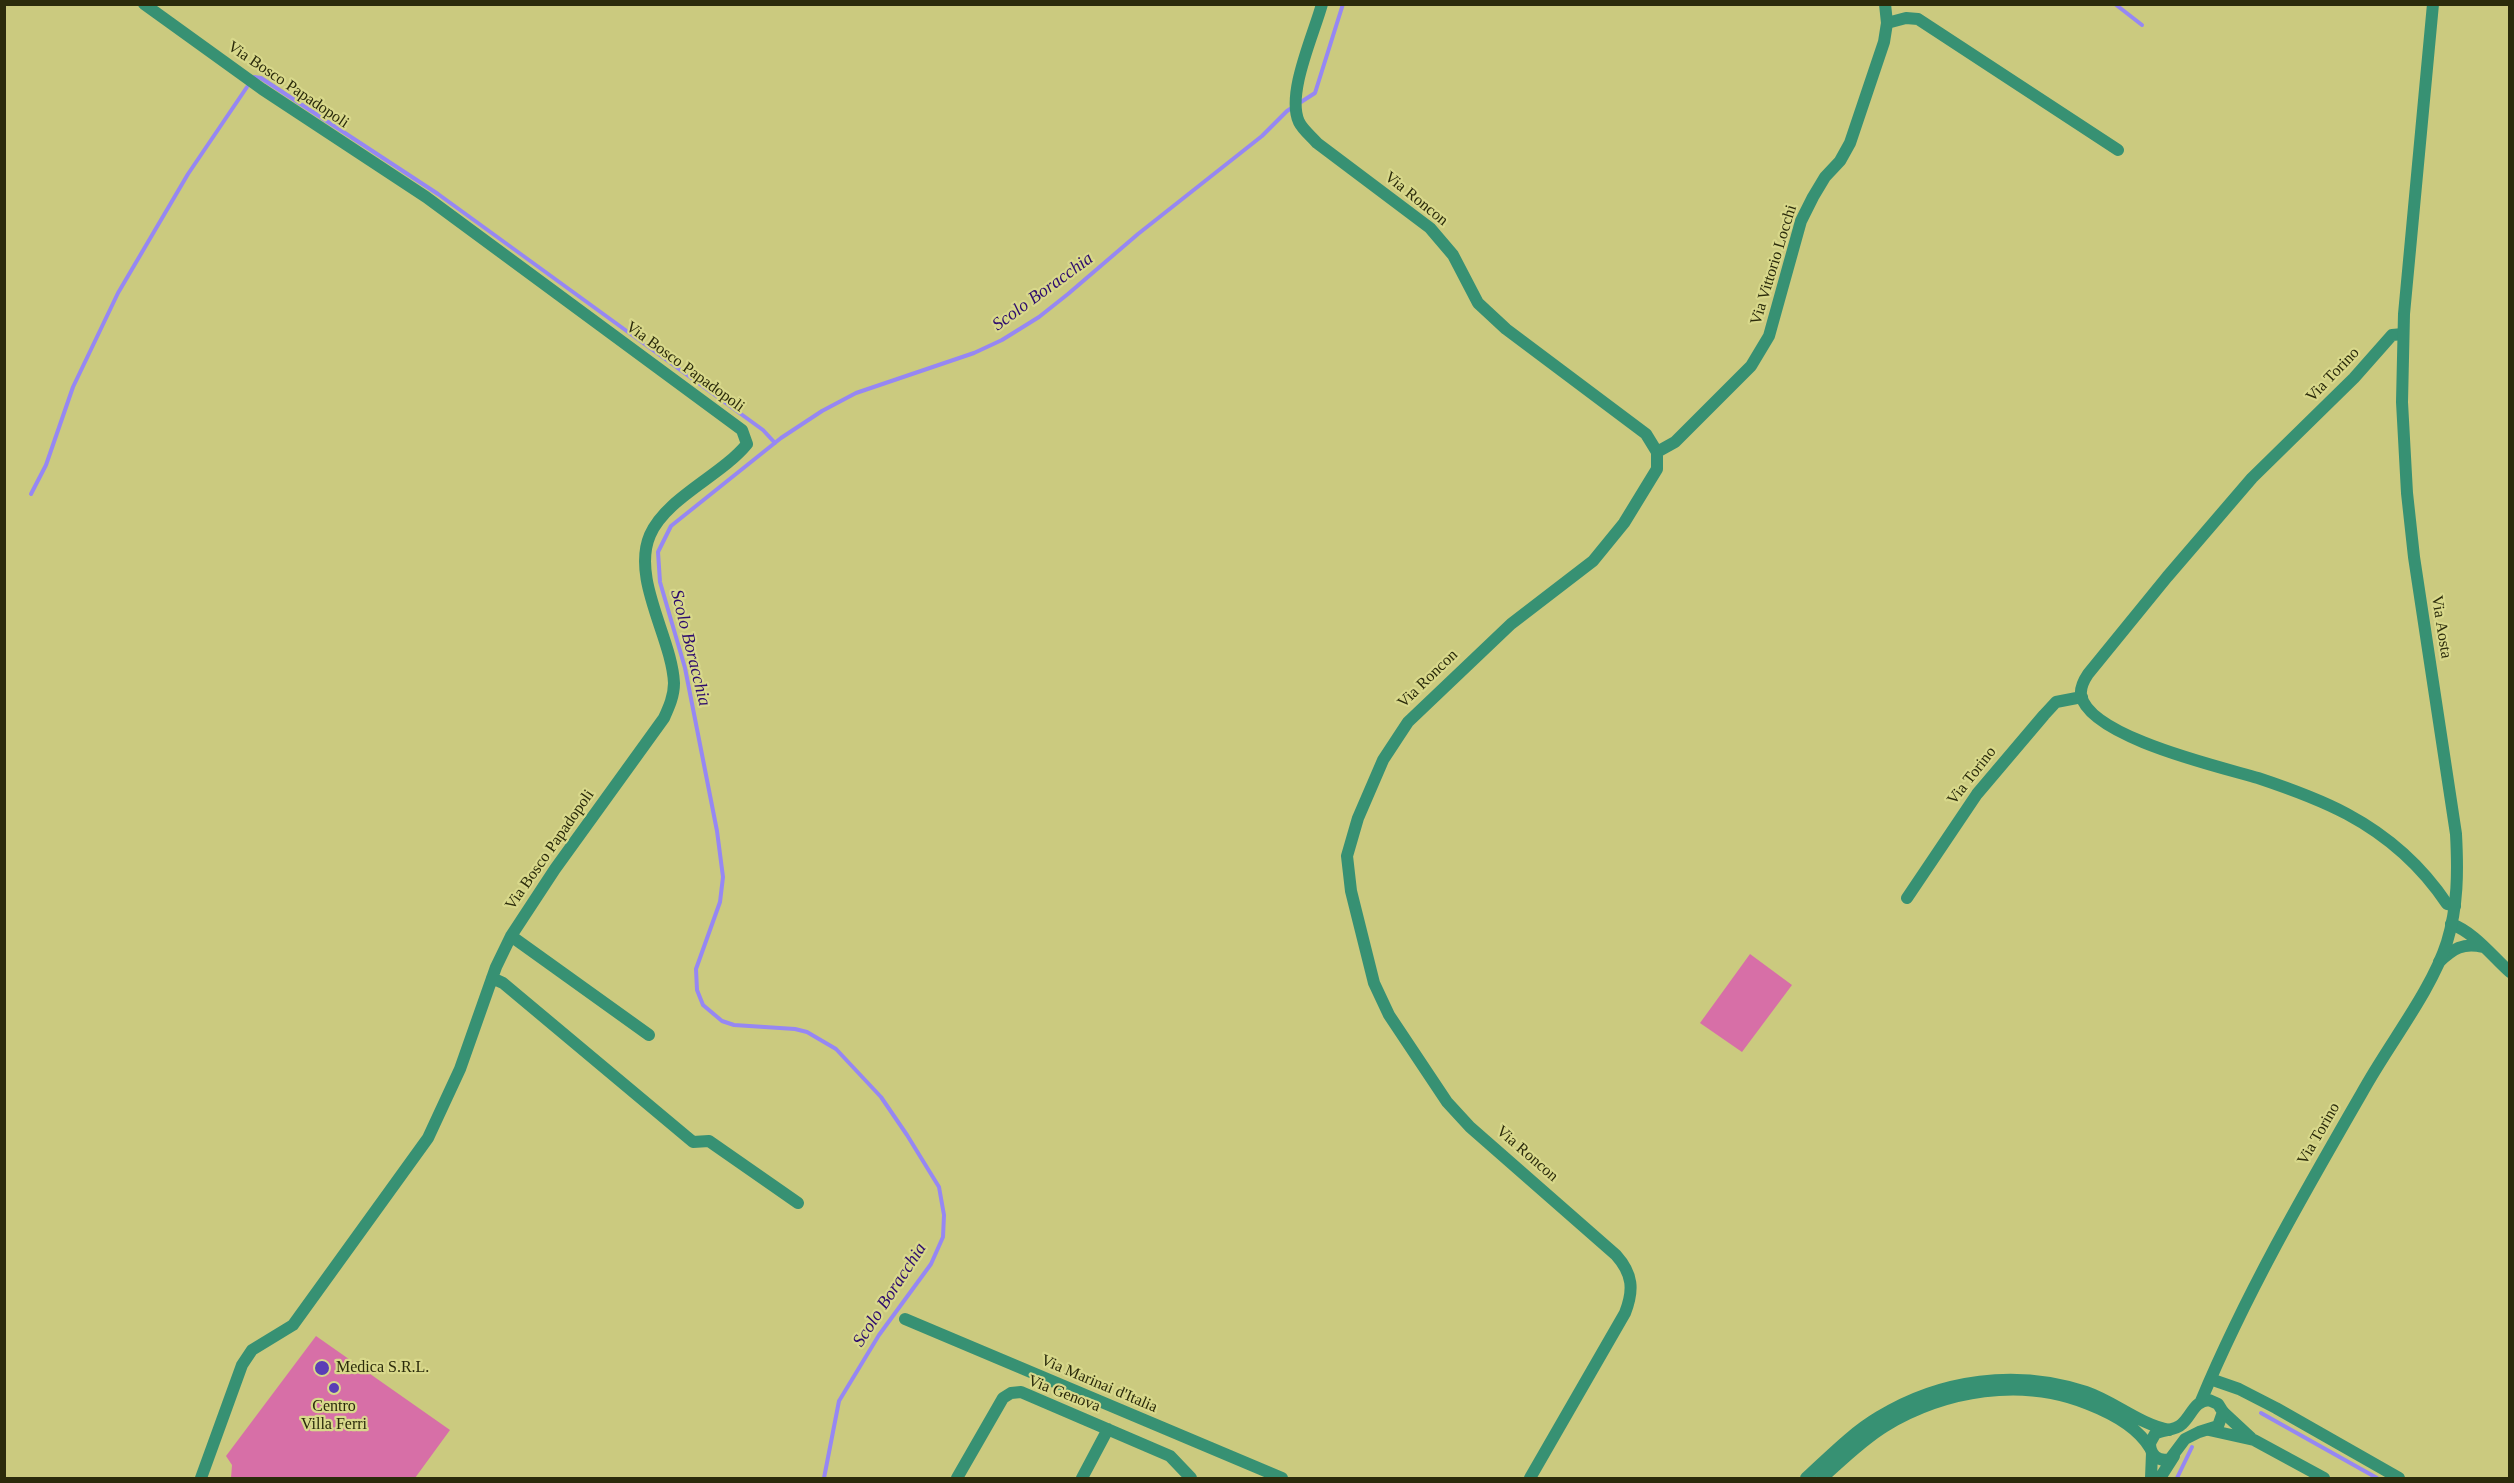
<!DOCTYPE html>
<style>
body{margin:0}
#map{position:relative;width:2514px;height:1483px;overflow:hidden;background:#cbca7f;font-family:Georgia,serif}
canvas{display:block}
.frame{position:absolute;inset:0;border:6px solid #2b2b0b;pointer-events:none}
</style>
<div id="map">
<canvas width="2514" height="1483"></canvas>
<div class="frame"></div>
</div>
<script>
const g = document.querySelector('canvas').getContext('2d');
g.lineJoin = 'round';
function fillPath(path, color) { g.fillStyle = color; g.fill(path, 'evenodd'); }
function stroke(path, color, width, dash) { g.strokeStyle = color; g.lineWidth = width; g.lineCap = dash ? 'butt' : 'round'; g.setLineDash(dash || []); g.stroke(path); }
function label(font, color, halo, rows, align = 'center') {
  g.font = font + ' Georgia,serif'; g.lineWidth = 4.5; g.setLineDash([]); g.textBaseline = 'middle'; g.strokeStyle = halo; g.fillStyle = color; for (const [text, x, y, turn = 0] of rows) {
    g.save(); g.translate(x, y); g.rotate((+turn || 0) * Math.PI / 180); g.textAlign = isNaN(turn) ? turn : align; if (halo) g.strokeText(text, 0, 0); g.fillText(text, 0, 0); g.restore();
  }
}
fillPath(new Path2D(`
 M1750 954 1792 985 1742 1052 1700 1023Z
 M316 1336 450 1430 415 1478H231L232 1465 226 1456Z`), '#d76fa7');
stroke(new Path2D(`
 M2115 4 2142 25
 M254 77 261 78 438 194 763 430 775 443
 M31 494 46 465 73 387 118 293 188 174 247 87
 M2261 1413 2377 1478
 M824 1478 839 1401 879 1335 931 1264 943 1237 944 1215 939 1187 907 1135 881 1097 836 1049 807 1032 795 1029 734 1025 722 1021 703 1005 697 990 696 969 720 902 723 877 717 831 685 668 660 582 658 552 671 526 781 438 822 411 856 393 974 353 1002 340 1039 317 1068 294 1138 234 1262 136 1287 111 1315 93 1343 4
 M2177 1478 2192 1447`), '#9687f3', 4);
stroke(new Path2D(`
 M144 4 262 89 426 197 742 430 747 444C721 476 666 498 650 535 631 579 672 638 674 683 674 696 669 707 664 718L555 869 511 936 496 967 460 1069 428 1138 293 1325 252 1350 242 1365 201 1478
 M1322 4C1314 34 1286 94 1299 122 1303 130 1311 136 1317 143L1430 228 1453 255 1478 303 1506 329 1646 434 1657 452V469L1624 523 1593 561 1511 624 1408 722 1383 760 1358 818 1347 856 1351 891 1374 983 1389 1015 1447 1102 1470 1127 1616 1255C1633 1274 1634 1290 1625 1313L1530 1478
 M1887 23 1906 18 1918 19 2118 150
 M2403 334 2392 335 2354 378 2252 478 2167 577 2088 674C2084 680 2080 687 2081 695 2089 737 2221 767 2258 778 2288 788 2319 799 2347 814 2388 836 2421 865 2447 904L2455 906
 M1657 452 1675 442 1751 366 1769 336 1801 221 1813 197 1825 177 1840 161 1850 143 1884 42 1887 23 1885 4
 M1907 898 1977 794 2044 715 2056 702 2082 697
 M2451 924C2474 932 2492 956 2510 972
 M511 936 649 1035
 M2439 962C2453 949 2463 942 2483 947
 M492 978 503 983 693 1142 709 1141 798 1203
 M905 1319 1282 1478
 M2216 1381 2239 1389 2276 1408 2399 1478
 M2223 1412 2251 1438
 M2209 1430 2254 1440 2324 1478
 M957 1478 1003 1398 1011 1393 1021 1392 1170 1456 1191 1478
 M1082 1478 1108 1429
 M1806 1478C1829 1457 1852 1433 1879 1417 1941 1379 2017 1369 2086 1392 2115 1402 2139 1424 2169 1430
 M1822 1478C1842 1460 1862 1440 1885 1426 1945 1390 2022 1377 2088 1404 2111 1413 2137 1426 2150 1448`), '#379173', 12);
stroke(new Path2D(`
 M2209 1400 2218 1404 2223 1412 2218 1426 2199 1432 2185 1439 2170 1459C2158 1462 2150 1455 2150 1443L2155 1434C2164 1429 2175 1431 2182 1424 2192 1415 2194 1401 2209 1400Z
 M2201 1401C2247 1291 2307 1188 2367 1084 2392 1040 2432 989 2447 942 2458 906 2458 871 2456 834L2414 557 2407 493 2402 402 2404 314 2433 4
 M2151 1478 2152 1453
 M2160 1478 2174 1456`), '#379173', 12);
for (const [x, y, r, color] of [
 [322,1368,8,"#5a3eb6"],
 [334,1388,6,"#5a3eb6"]
]) { const dot = new Path2D(); dot.arc(x, y, r, 0, 2 * Math.PI); g.fillStyle = color; g.fill(dot); stroke(dot, '#d8d88b', 2); }
label('16px', '#2b2b0b', '#d8d88b', [
 ["Via Bosco Papadopoli",288,85,34],
 ["Via Roncon",1416,199,39],
 ["Via Vittorio Locchi",1774,265,-73],
 ["Via Bosco Papadopoli",685,367,36],
 ["Via Torino",2333,375,-46],
 ["Via Aosta",2441,627,81],
 ["Via Roncon",1428,679,-44],
 ["Via Torino",1972,776,-52],
 ["Via Bosco Papadopoli",550,850,-55],
 ["Via Torino",2319,1134,-60],
 ["Via Roncon",1527,1154,41],
 ["Via Marinai d'Italia",1099,1384,23],
 ["Via Genova",1064,1394,21]
]);
label('16px', '#2b2b0b', '#d8d88b', [
 ["Medica S.R.L.",336,1368],
 ["Centro",334,1407,"center"],
 ["Villa Ferri",334,1425,"center"]
], 'left');
label('italic 18px', '#2d0c6d', '#d8d88b', [
 ["Scolo Boracchia",1043,292,-36],
 ["Scolo Boracchia",690,648,76],
 ["Scolo Boracchia",890,1295,-57]
]);
</script>
